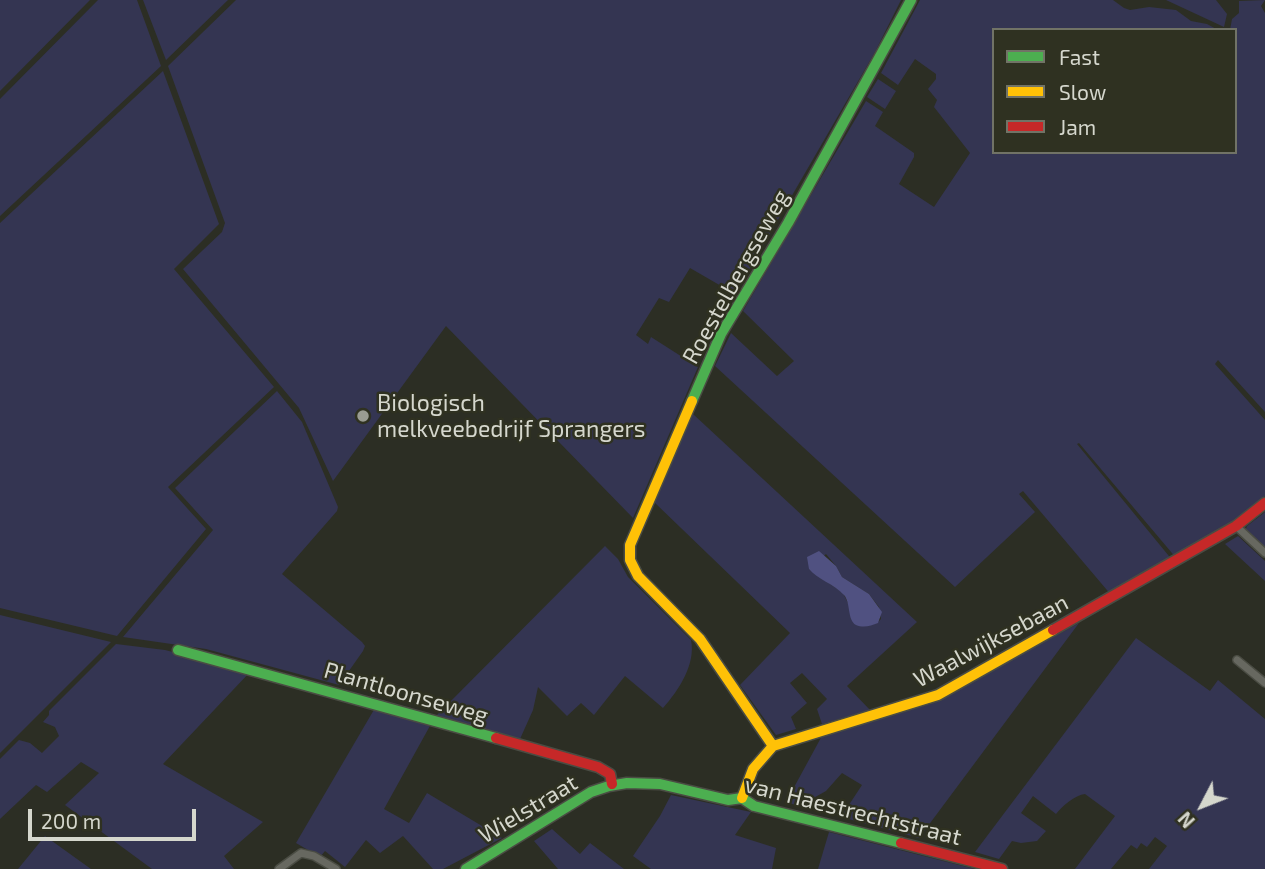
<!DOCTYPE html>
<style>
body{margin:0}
#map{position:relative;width:1265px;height:869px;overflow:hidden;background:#2c2e24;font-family:"Exo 2",sans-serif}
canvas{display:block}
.legend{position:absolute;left:992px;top:28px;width:245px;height:126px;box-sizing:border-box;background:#2f3121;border:2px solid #717366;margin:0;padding:9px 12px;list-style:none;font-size:21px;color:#d5d7cd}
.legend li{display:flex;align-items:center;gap:14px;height:35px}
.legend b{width:35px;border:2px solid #717366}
.north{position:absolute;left:1167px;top:771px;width:70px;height:70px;-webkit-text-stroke:5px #2f3121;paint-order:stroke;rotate:228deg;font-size:19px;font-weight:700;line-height:28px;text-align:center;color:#d5d7cd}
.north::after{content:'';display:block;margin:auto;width:24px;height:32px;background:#d5d7cd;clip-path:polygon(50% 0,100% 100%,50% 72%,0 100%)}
.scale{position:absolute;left:28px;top:809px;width:168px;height:32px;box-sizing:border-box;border:4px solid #d5d7cd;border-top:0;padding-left:9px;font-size:21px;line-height:24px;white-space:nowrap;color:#d5d7cd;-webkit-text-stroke:5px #2f3121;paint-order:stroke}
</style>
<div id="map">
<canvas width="1265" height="869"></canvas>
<ul class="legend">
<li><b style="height:9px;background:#4caf50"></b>Fast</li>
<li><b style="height:9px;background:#ffc107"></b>Slow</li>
<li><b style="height:9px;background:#c62828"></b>Jam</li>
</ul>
<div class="north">N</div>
<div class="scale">200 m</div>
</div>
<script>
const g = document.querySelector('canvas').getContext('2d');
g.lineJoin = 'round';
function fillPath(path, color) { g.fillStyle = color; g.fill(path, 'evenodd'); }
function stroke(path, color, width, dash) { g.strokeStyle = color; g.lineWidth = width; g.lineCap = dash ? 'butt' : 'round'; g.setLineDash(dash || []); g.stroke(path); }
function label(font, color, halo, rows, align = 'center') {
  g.font = font + ' "Exo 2",sans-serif'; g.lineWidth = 5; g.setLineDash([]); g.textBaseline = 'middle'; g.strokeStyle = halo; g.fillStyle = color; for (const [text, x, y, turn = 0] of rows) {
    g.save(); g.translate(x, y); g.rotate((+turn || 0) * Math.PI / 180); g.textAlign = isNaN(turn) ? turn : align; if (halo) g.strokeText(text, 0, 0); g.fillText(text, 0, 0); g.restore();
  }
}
fillPath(new Path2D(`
 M0 0H90L0 91Z
 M98 0H137L161 66 0 216V99Z
 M143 0H228L166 60Z
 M236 0H901L875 52 735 294 690 268 669 302 659 298 636 335 648 344 651 337 698 367 633 518 446 326 333 481 299 408 183 269 222 232 225 223 168 66Z
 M920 0H1113L1124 8 1130 10 1149 7 1176 10 1191 21 1207 24 1218 30H994V152H1235V30H1230L1232 19 1239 13V1L1265 0 1261 6 1265 13V412L1218 360 1215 364 1265 420V496L1231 524 1177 559 1079 443 1077 444 1173 561 1112 596 1023 491 1019 494 1035 512 955 587 715 366 731 333 777 376 794 361 743 311 866 101 883 112 875 126 914 153V157L899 184 934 207 970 153 934 107 937 100 928 89 936 79V74L915 59 898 85 881 73Z
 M1166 0H1216L1227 14 1224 27Z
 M163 71 219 224 174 269 274 387 168 487 206 529 117 636 0 608V223Z
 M878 79 896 91 885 109 867 97Z
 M277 391 302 422 338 507 337 511 282 574 362 642 365 646 363 651 339 685 206 649 123 637 213 530 175 488Z
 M693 414 917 622 847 686 870 710 822 724 817 709 827 699 802 673 790 683 807 703 791 717 796 729 776 735 740 685 790 633 654 502ZM826 554 836 566 842 577 869 594 879 607 881 619 877 623 849 605 843 593 809 569Z
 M1265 512V551L1245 531 1247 526Z
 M1238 536 1265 561V581L1225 544Z
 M605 546 618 559 628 577 691 640C696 664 679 690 663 708L625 676 594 715 581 703 567 716 538 687 533 710 520 739 436 716Z
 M0 615 111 642 0 753Z
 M1079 623 919 838 841 817 862 785 842 773 826 791 799 806 786 802 823 734 930 704Z
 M1136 638 1210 691 1218 680 1265 719V869H1149L1167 846 1155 837 1147 847 1141 843 1137 849 1131 845 1111 869H1075L1115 816 1085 794C1075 795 1062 806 1056 814L1033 796 1021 813 1046 831 1037 841 1021 843 1012 841 999 859 975 852Z
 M116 644 165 650 250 672 163 764 263 822 224 856 234 869H152L65 805 99 773 81 762 47 792 36 785 0 819V759L19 740 30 743 42 753 59 736 55 727 43 722 49 715V711Z
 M375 708 431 724 384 809 409 823 427 793 502 838 443 869H433L403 836 380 853 366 840 345 867 325 851 320 857 296 843Z
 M671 795 751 812 735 835 776 848 772 869H651L633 856 660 816Z
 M552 829 580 854 590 843 624 869H558L534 841Z
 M829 832 975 869H818Z
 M45 836 91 869H18Z`), '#343552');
fillPath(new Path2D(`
 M819 551 836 566 842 577 869 594 882 612 878 623C871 626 863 628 856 625 847 620 851 603 844 595 834 584 817 579 809 569L807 557Z`), '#505181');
const street = new Path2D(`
 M1236 526 1265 553
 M1237 660 1265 683
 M279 869 301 853 314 856 336 869`);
const fast = new Path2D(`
 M692 401 721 334 788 223 911 0
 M178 650 496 738
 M466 869 591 792 609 786 627 783 660 784 728 800 742 798 754 806 901 843`);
const slow = new Path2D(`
 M692 401 630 545V560L638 576 700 639 773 746
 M742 798 753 769 773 746 938 695 1053 630`);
const jam = new Path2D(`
 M1053 630 1236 526 1265 503
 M496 738 598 767 610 774 612 784
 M901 843 1002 869`);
stroke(street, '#4a4c43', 10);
stroke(fast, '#4a4c43', 13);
stroke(slow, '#4a4c43', 13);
stroke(jam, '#4a4c43', 13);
stroke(street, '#676860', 7);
stroke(fast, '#4caf50', 10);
stroke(slow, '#ffc107', 10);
stroke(jam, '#c62828', 10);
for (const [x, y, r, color] of [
 [363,416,7,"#9a9c92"]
]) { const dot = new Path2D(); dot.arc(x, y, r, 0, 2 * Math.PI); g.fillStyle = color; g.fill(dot); stroke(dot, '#2f3121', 2.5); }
label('23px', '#d5d7cd', '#2f3121', [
 ["Roestelbergseweg",736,277,-61],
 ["Waalwijksebaan",991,641,-28],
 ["Plantloonseweg",406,693,16],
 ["Wielstraat",528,809,-31],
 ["van Haestrechtstraat",853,811,14]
]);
label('23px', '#d5d7cd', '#2f3121', [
 ["Biologisch",377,403],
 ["melkveebedrijf Sprangers",377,429]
], 'left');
</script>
